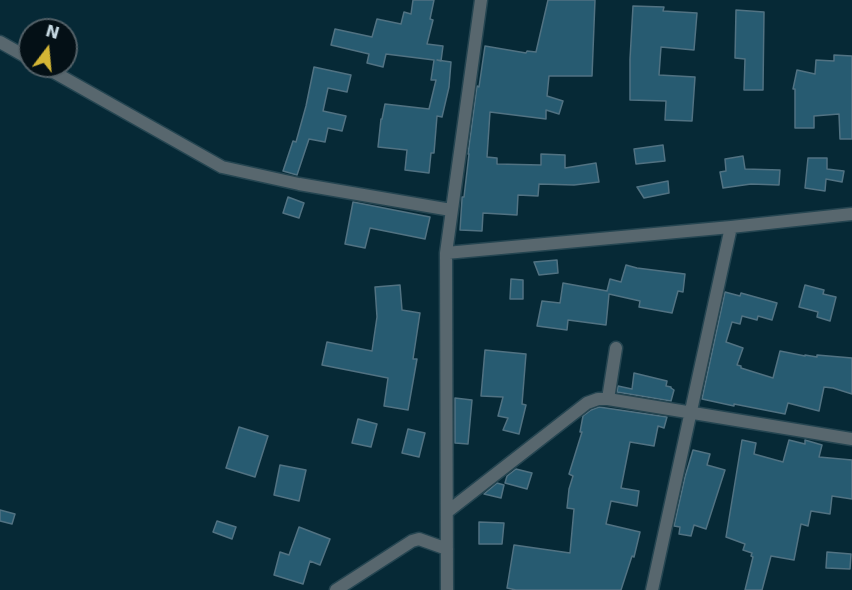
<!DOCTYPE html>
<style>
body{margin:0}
#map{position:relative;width:852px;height:590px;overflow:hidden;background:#062936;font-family:"DejaVu Sans",sans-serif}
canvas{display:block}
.north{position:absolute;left:18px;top:18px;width:60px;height:60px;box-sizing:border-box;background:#041016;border:2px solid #526067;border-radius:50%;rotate:16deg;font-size:16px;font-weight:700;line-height:24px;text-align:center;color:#c6d8e1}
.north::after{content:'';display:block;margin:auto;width:21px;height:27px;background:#d4b635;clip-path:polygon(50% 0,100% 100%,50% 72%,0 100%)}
</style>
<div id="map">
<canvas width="852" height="590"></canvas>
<div class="north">N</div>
</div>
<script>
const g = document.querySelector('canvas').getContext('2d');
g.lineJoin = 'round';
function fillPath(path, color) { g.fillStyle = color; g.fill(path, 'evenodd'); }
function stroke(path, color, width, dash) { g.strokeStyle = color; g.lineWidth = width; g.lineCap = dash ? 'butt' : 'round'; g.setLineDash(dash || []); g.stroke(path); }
const building = new Path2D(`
 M413 0H434L430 19 433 20 427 44 443 46 441 61 437 60 451 62 449 87 442 117 437 116 434 153H431L429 173 405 170 407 150 378 147 381 119H382L385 104 429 109 436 80H431L434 60 386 54 383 67 367 63 369 54 331 45 335 29 372 37 377 19 401 24 404 12 411 14Z
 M548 0H595L592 76H549L547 96 563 101 559 114 546 110V119L490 112 487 157 497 158V164L541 165V154L565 155V168L596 163 599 182 574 185 539 184 538 196 518 195 517 215 483 213 482 231 460 230 462 199V197H464L469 154H468L477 86 479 87 485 46 526 53 527 51 536 52Z
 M633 6 664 7 663 11 697 13 694 50 661 47 659 75 695 77 692 121 665 120 666 101 630 100V59Z
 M736 10 764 12 763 90H744L745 59 735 58Z
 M834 55 852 56V139H840L839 114 814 116V128H795V89H793L797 70 815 74 816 60 834 61Z
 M314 67 351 75 347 92 328 88 323 111 346 116 342 131 328 128 325 142 309 139 297 175 283 171 293 141 296 142 306 106Z
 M663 145 665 161 636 164 634 149Z
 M743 156 745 169 780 170 779 185 751 184 723 188 720 172 726 171 725 159Z
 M808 158H827V169L844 171 842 182 826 179 825 191 805 188Z
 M668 181 669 193 644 198 637 187Z
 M288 197 304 203 299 218 283 213Z
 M353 202 430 217 425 239 370 228 365 248 345 244Z
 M557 260 558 273 539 275 534 262Z
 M626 265 637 268 685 274 683 292 678 291 672 313 639 307 640 301 609 294 606 325 568 320 567 330 537 326 542 301 560 303 563 283 607 291 610 279 621 282Z
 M511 279 523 280V299H510Z
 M400 285 402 310 420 313 413 359H417L408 410 384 406 388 378 322 365 327 342 372 351 377 317 375 287Z
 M805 285 824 290 823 294 836 297 830 321 817 317 818 312 799 307Z
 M725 292 740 296 741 293 777 303 772 320 758 316 757 320 742 316 740 324 732 322 726 342 743 348 737 365 741 366V368L773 378 780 351 805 356V355L817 357V355L852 358V394L833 388 824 387 819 411 788 403 785 414 734 404V406L702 399Z
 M485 350 526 354 522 404 526 405 519 434 503 430 508 418 498 416 503 397 481 396Z
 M634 373 667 381 666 386 671 387V388L674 390 671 401 617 392 618 386 632 389Z
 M455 398 472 400 468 444 455 443Z
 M599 407 667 417 664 428 658 426 654 446 630 442 621 488 639 491 637 506 611 501 606 524 640 532 634 557 632 556 621 590H516L507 588 514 545 570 553 574 509 567 508 569 489 573 476 569 474 582 432H580L583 416 591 410Z
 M358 419 377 424 371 447 352 443Z
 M239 427 268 436 255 477 226 468Z
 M408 429 425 433 419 457 402 453Z
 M742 440 756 443 754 454 783 462 789 440 805 444V440L822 445 819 457 852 460V499L832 496 830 514 811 511 808 526 801 524 794 560 771 556 762 590H745L753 557 751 556 752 553 743 550 745 544 726 537Z
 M693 450 710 454 707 465 725 470 706 529 694 525 691 536 679 534 680 527 674 526 685 477Z
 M280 465 306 470 299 501 274 495Z
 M516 469 532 473 527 489 505 483 507 476Z
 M497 483 504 485 501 498 484 494Z
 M0 510 15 514 12 524 0 521Z
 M217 521 236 527 232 539 213 532Z
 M479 522 504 523 502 544H479Z
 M299 527 330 539 320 565 310 561 303 584 274 575 280 552 289 555Z
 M827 552 851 554 850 569 826 568Z`);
fillPath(building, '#275b71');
stroke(building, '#517282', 1.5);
const minor = new Path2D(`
 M0 42 30 59
 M43 66 222 167 299 184 451 210
 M446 253 731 227 852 214
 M608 399 852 439
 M447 512 587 403 598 399H608L616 348
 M336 590 412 541 419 539 447 549
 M447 590 446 253 481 0
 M652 590 731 227`);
stroke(minor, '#254551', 15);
stroke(minor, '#58676e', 12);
</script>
